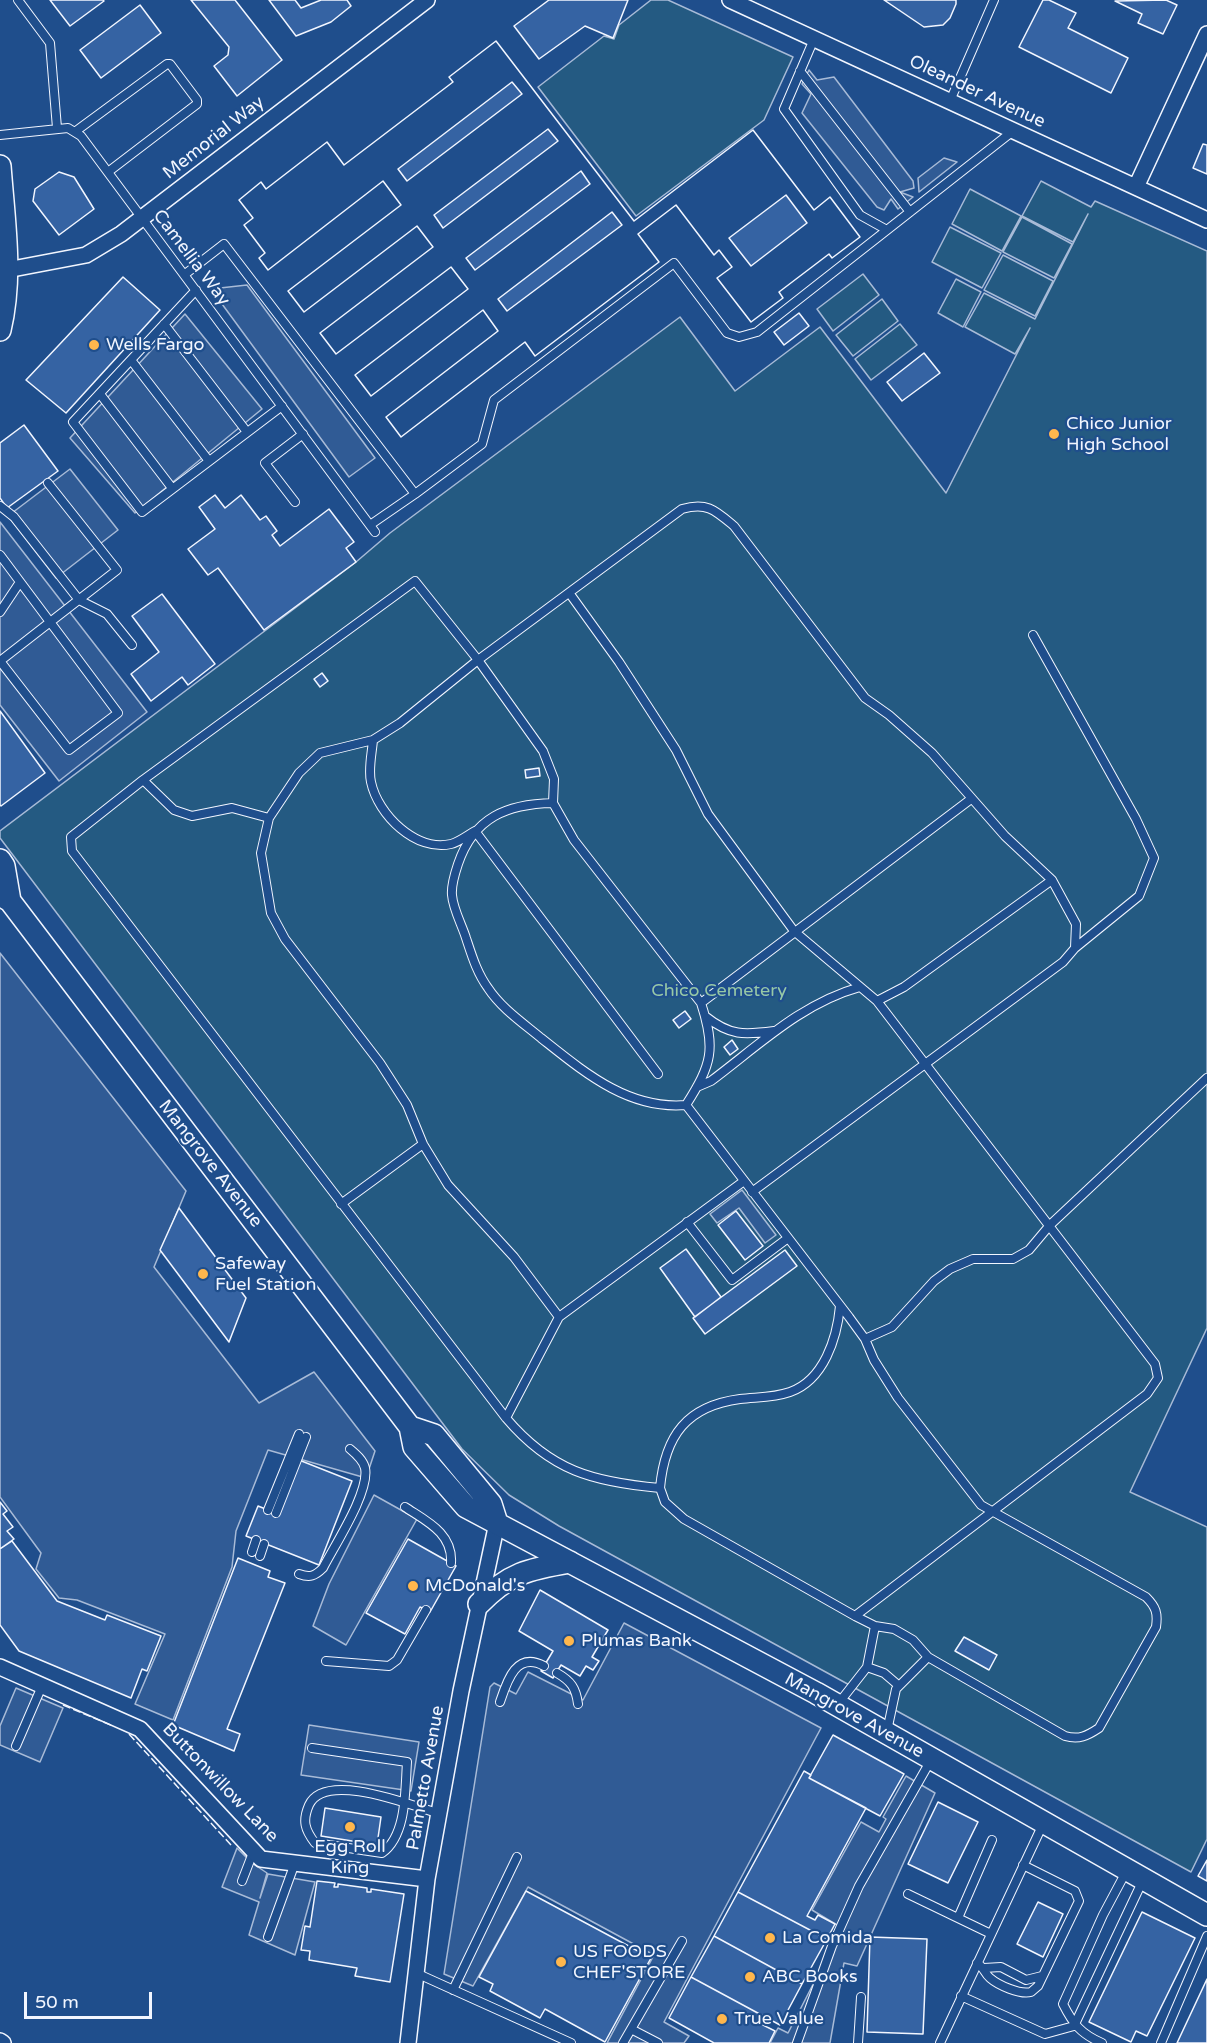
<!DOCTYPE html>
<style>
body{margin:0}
#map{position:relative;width:1207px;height:2043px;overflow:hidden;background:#1f4e8c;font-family:"Varela Round",sans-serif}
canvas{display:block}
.scale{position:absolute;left:24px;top:1992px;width:128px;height:27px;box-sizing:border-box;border:3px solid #f2f6ff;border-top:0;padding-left:8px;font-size:18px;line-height:21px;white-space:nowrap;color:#f2f6ff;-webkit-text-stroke:4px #1f4e8c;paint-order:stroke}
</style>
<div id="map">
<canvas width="1207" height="2043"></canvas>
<div class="scale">50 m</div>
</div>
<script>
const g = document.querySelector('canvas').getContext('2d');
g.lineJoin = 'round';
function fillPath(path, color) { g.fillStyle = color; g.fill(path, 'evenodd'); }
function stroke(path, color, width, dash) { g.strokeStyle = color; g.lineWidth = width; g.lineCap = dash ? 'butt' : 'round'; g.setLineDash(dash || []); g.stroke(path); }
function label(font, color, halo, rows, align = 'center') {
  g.font = font + ' "Varela Round",sans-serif'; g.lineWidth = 4.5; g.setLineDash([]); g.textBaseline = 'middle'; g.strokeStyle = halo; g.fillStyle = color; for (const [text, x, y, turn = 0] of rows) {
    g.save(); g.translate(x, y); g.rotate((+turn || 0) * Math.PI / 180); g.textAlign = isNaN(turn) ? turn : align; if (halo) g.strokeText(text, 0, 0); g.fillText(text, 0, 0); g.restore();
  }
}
const green = new Path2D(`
 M651 0H668L793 57 764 120 636 216 538 87 604 36 614 39 619 25Z
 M1041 181 1091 207 1095 201 1207 251V1328L1130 1492 1207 1527V1839L1191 1872 559 1526 509 1495 462 1449 0 838V831L356 562 390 533 680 317 735 391 820 327 946 493 1030 328 1015 354 965 327 984 293 1035 319 1088 214 1073 242 1022 216Z
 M970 189 1021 216 1002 251 952 224Z
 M1022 217 1072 244 1054 278 1003 252Z
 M950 227 1001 253 982 288 932 262Z
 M1003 255 1053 281 1035 316 984 290Z
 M863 274 879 295 833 331 817 309Z
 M956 279 981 292 963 327 938 313Z
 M882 299 898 321 853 356 836 335Z
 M900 324 917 345 871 380 855 359Z`);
fillPath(green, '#245a82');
stroke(green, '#a8bbd7', 1.5);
const parking = new Path2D(`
 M809 70 817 80 834 77 913 181 914 188 900 192 913 197 898 209 891 199 884 210 877 207 802 113 811 94 802 84Z
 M944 158 957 162 919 192 918 178Z
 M247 285 375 458 349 477 211 289Z
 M185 314 262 409 135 513 70 438Z
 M70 469 118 530 56 578 8 516Z
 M0 522 147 712 59 781 0 705Z
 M0 953 186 1191 154 1267 259 1403 314 1372 375 1451 366 1478 268 1450 236 1531 232 1567 173 1720 135 1704 165 1634 77 1600 59 1598 36 1569 41 1553 0 1497Z
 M742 1190 776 1235 765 1243 739 1208 717 1223 710 1214Z
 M374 1495 417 1519 346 1645 313 1626 329 1584Z
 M624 1623 821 1728 664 2022 689 2036 684 2043H607L654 1955 528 1887 473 1986 444 1974 490 1687 494 1683 516 1694 528 1672 583 1700Z
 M16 1688 63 1708 40 1762 0 1745V1726Z
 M309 1725 419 1742 411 1791 301 1775Z
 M906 1776 935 1793 857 1966 844 1963 830 2043H770L778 2028 788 2033 842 1928 812 1910 861 1822 879 1832 886 1819 883 1817Z
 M237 1848 252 1863 267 1873 260 1898 268 1874 315 1882 295 1955 249 1935 259 1902 222 1887Z`);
fillPath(parking, '#305b95');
stroke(parking, '#a8bbd7', 1.5);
const building = new Path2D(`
 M50 0H103L104 1 70 26Z
 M191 0H235L282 60 237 96 214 66 228 55 229 47Z
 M269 0H295L301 8 321 0H347L351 6 331 22 296 36Z
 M549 0H628L613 38 585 26 539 59 514 26Z
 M884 0H956V4L950 18 943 25 924 27Z
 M1043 0H1049L1076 13 1068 28 1128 58 1111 93 1019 47Z
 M1166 0 1177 5 1163 34 1138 23 1142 14 1115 1Z
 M140 5 161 33 101 78 80 50Z
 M496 41 634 221 753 130 814 210 830 197 860 237 832 258 829 254 779 292 783 298 751 322 717 278 732 267 719 250 714 255 676 205 638 234 659 262 535 356 525 342 401 437 386 417 498 331 483 310 371 396 355 375 468 289 451 267 336 354 320 333 433 247 417 226 304 312 288 291 401 205 383 181 268 270 259 258 265 253 244 225 253 218 239 200 261 182 266 189 327 142 344 165 453 82 449 77ZM786 195 807 223 751 266 729 238Z
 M496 41 634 221 753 130 814 210 830 197 860 237 832 258 829 254 779 292 783 298 751 322 717 278 732 267 719 250 714 255 676 205 638 234 659 262 535 356 525 342 401 437 386 417 498 331 483 310 371 396 355 375 468 289 451 267 336 354 320 333 433 247 417 226 304 312 288 291 401 205 383 181 268 270 259 258 265 253 244 225 253 218 239 200 261 182 266 189 327 142 344 165 453 82 449 77ZM512 82 522 94 407 181 398 169ZM548 129 558 141 443 228 434 215ZM581 171 590 184 475 270 466 258ZM612 212 622 225 507 311 498 299Z
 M1203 144 1207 145V174L1193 168Z
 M59 172 74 177 94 209 59 235 33 201 35 189Z
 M123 277 160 310 66 413 26 380Z
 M799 313 809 326 784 345 774 332Z
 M924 353 940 373 902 401 887 382Z
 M24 425 58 471 7 508 0 498V443Z
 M215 495 225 508 241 495 260 520 266 516 277 531 272 535 280 546 329 509 354 542 346 548 356 562 264 630 218 568 208 575 188 549 215 529 199 507Z
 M162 594 215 664 188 685 182 677 151 701 131 674 159 652 132 616Z
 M322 673 328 681 320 687 314 679Z
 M0 711 45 773 1 806 0 805Z
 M539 768 540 776 526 778 525 770Z
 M685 1011 691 1019 679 1028 673 1020Z
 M732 1040 738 1049 730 1055 724 1047Z
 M179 1208 246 1298 229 1342 160 1250Z
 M736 1211 763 1246 745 1260 718 1225Z
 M686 1249 721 1297 695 1317 660 1268Z
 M785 1250 797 1266 705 1334 693 1318Z
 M299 1460 352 1481 319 1565 246 1536 258 1506 278 1514Z
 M0 1502 7 1511 3 1514 13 1527 7 1531 14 1539 0 1549Z
 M408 1539 456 1566 430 1612 420 1607 405 1634 366 1613Z
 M12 1541 57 1601 105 1620 107 1615 161 1636 147 1671 142 1669 131 1698 19 1651 0 1625V1549Z
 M238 1558 270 1571 268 1577 285 1583 227 1729 240 1734 234 1751 173 1725Z
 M540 1590 608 1630 592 1657 599 1661 593 1670 586 1666 580 1676 561 1665 553 1678 541 1671 553 1651 519 1631Z
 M964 1637 997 1655 989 1670 955 1651Z
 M833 1735 904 1774 880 1816 809 1778Z
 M804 1771 811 1775 809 1778 866 1808 807 1916 815 1920 818 1915 835 1924 827 1939 738 1892Z
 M938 1802 978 1822 948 1883 908 1864Z
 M325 1808 381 1817 377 1845 321 1836Z
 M1207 1860V1881L1198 1876Z
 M317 1881 335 1883 334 1887H338V1884L367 1888V1892H371V1889L404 1894 390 1982 355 1976 357 1968 309 1960 310 1951 301 1950 305 1926 310 1927Z
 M526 1891 651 1958 605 2042 545 2009 540 2018 490 1991 493 1984 479 1977Z
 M738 1892 827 1939 802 1984 714 1936Z
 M1038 1902 1063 1914 1043 1957 1017 1944Z
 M1142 1912 1195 1938 1147 2036 1136 2031 1131 2042 1089 2022Z
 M714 1936 802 1984 780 2025 691 1977Z
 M870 1937 927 1939 923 2034 867 2032Z
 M691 1977 767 2018 763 2025 775 2031 769 2043H714L669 2018Z
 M1207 1979V2043H1177Z`);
fillPath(building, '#3563a3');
stroke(building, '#f2f6ff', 1.5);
const lane = new Path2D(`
 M18 0 50 43 57 128
 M814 39 784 109 860 215 887 230 1013 131
 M800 71 910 212
 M950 101 994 0
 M76 131 167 64H170L197 100V104L108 172
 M0 135 68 128 81 136 375 532
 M184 275 224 244 415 494 370 525
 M196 290 73 422 142 512 282 406
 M164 324 247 432
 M131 360 209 461
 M100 394 172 488
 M415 494 482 444 494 400 674 263 727 333 739 337 757 332 887 230
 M295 502 265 463 303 434
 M0 506 14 517 79 600 107 614 132 645
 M0 555 118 713 69 750 0 661
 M415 581 478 660 543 751 554 779 553 803 574 840 701 1003C716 1049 712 1064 686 1105L849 1317 865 1339 874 1360 898 1398 981 1505 1146 1597C1156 1607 1158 1613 1156 1627L1099 1728C1087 1736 1079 1740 1065 1736L928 1657 913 1640 894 1629 875 1626 855 1616 684 1519 665 1502 660 1488C593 1482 551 1471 506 1418L72 851 71 837 143 780Z
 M570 594 619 662 676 750 708 814 794 931 877 1001 1155 1364 1158 1378 1147 1394 855 1616
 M0 612 20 582
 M1033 635 1136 819 1154 858 1139 896 1075 948
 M0 661 117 570 48 483
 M373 740C372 753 368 769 371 782 378 815 416 852 451 844 459 842 468 835 475 831L658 1074
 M143 780 174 810 192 816 232 808 269 818
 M553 803C507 804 474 817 458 864 455 873 451 885 452 895 453 909 462 925 466 938 472 956 477 973 488 988 501 1008 523 1023 541 1038 584 1072 628 1110 686 1105
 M877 1001 904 987 1052 880
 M701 1003 971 799
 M705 1016C730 1036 744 1035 774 1031
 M697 1087 711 1081C759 1045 802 1003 860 987
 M341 1204 423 1144
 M687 1222 732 1280 788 1238
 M559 1317 514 1257 448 1185 423 1144 407 1105 380 1063 285 939 271 913 261 853 269 818 299 773 320 753 373 740 400 723 478 660 682 509C707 502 715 510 734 526L865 698 889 715 932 753 1005 836 1052 880 1076 924 1075 948 1063 962 752 1192
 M865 1339 892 1327 934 1281 950 1269 973 1259H1013L1029 1250 1050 1225 1207 1078
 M506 1418 559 1317 744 1181
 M660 1488C665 1435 687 1406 740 1399 757 1397 773 1398 790 1392 824 1380 837 1338 840 1306
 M405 1507C426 1521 453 1533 451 1563
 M268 1510 299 1434
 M276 1513 306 1437
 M252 1552 256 1540
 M260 1556 264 1544
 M299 1574C310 1578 315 1576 323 1568 334 1546 370 1492 365 1468 363 1460 356 1454 350 1449
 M326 1661 389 1666 397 1660 426 1610
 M867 1667 884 1673 898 1685
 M557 1673C571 1681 576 1688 578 1704
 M500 1702C507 1681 516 1651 544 1666
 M838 1704 867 1667 875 1626
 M887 1731 896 1689 928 1657
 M16 1746 42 1686
 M312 1748 407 1762C405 1790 407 1835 382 1853L315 1843C305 1830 302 1821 309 1805 325 1770 413 1806 440 1814
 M242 1881 254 1850
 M908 1894 991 1934
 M958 1918 992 1840
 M268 1937 295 1863
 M977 1963C984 1967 984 1973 990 1978 998 1985 1020 1995 1031 1992L1038 1986 1079 1901 1075 1891 1023 1865
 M984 1968 1001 1967 1026 1980 1042 1976
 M416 1973 571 2043
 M453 1990 517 1857
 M961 1996 1045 2034 1074 2026 1143 1880
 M631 2029 658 2043
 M623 2043 682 1941
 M797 2043 832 1946 859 1886 931 1760
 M858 2043 861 1997
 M940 2043 1043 1824
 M1102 2043C1081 2034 1073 2024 1063 2004L1103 1915 1127 1870
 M1161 2043 1207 1936`);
const street = new Path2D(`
 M730 0 1207 220
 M1136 187 1207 34
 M7 270 86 255 121 234 427 0
 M0 1667 140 1729 261 1859 427 1879
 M0 2041 3 2043
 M408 2043 427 1879 461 1691 497 1523`);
const secondary = new Path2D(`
 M0 166C4 220 13 276 0 330
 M0 860 4 866 10 901
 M0 895 10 901 410 1427 414 1447 466 1507 816 1693 1207 1915
 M410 1427 434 1435 491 1504 497 1523
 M479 1604C509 1573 529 1569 570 1562`);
stroke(lane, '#f2f6ff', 10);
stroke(street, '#f2f6ff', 18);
stroke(secondary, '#f2f6ff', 24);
stroke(lane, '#1f4e8c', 8);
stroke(street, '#1f4e8c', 15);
stroke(secondary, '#1f4e8c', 21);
stroke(new Path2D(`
 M63 1705 113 1726
 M129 1734 231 1845`), '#f2f6ff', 1.5, [8, 3]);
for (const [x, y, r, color] of [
 [94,345,6,"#ffb74d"],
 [1054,434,6,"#ffb74d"],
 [203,1274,6,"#ffb74d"],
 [413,1586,6,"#ffb74d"],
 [569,1641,6,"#ffb74d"],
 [350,1827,6,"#ffb74d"],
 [770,1938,6,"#ffb74d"],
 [561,1962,6,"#ffb74d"],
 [750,1977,6,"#ffb74d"],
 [722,2019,6,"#ffb74d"]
]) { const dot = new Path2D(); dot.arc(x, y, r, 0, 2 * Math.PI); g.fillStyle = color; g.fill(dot); stroke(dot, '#1f4e8c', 2); }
label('18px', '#f2f6ff', '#1f4e8c', [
 ["Oleander Avenue",977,92,25],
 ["Memorial Way",214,138,-38],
 ["Camellia Way",191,258,53],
 ["Mangrove Avenue",210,1164,52],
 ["Mangrove Avenue",854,1716,29],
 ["Palmetto Avenue",426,1778,-80],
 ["Buttonwillow Lane",220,1783,46]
]);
label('18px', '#f2f6ff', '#1f4e8c', [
 ["Wells Fargo",106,345],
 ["Chico Junior",1066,424],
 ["High School",1066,445],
 ["Safeway",215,1264],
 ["Fuel Station",215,1285],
 ["McDonald's",425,1586],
 ["Plumas Bank",581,1641],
 ["Egg Roll",350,1847,"center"],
 ["King",350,1868,"center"],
 ["La Comida",782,1938],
 ["US FOODS",573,1952],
 ["CHEF'STORE",573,1973],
 ["ABC Books",762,1977],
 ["True Value",734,2019]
], 'left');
label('18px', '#97c8a6', '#1f4e8c', [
 ["Chico Cemetery",719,991]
]);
</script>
